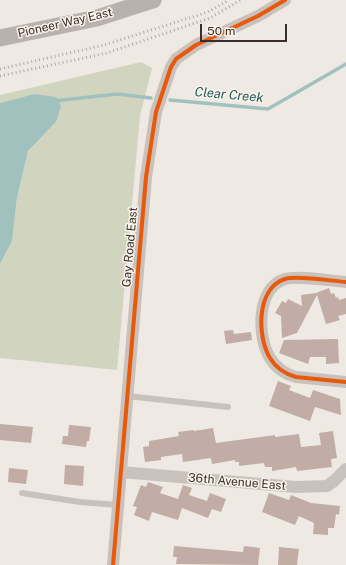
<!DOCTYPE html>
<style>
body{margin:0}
#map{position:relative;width:346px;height:565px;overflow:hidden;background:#efe9e4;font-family:"Public Sans",sans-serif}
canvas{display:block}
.scale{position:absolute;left:200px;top:24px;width:87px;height:18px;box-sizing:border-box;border:2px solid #392e2a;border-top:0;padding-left:5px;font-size:12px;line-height:14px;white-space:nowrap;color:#392e2a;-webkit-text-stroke:3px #faf3ec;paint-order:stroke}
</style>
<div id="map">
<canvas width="346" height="565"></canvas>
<div class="scale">50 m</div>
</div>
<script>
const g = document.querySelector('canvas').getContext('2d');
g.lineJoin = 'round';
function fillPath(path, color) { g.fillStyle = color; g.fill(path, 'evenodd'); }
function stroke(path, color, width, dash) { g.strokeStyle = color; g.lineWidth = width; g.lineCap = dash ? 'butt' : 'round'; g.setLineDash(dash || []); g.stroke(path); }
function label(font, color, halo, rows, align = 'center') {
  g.font = font + ' "Public Sans",sans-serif'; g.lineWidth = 3; g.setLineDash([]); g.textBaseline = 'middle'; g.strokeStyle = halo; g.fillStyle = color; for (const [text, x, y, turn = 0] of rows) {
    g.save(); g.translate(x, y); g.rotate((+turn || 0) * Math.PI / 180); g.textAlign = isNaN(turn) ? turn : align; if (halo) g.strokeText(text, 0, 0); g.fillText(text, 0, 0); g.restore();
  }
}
fillPath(new Path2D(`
 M141 62 152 68 140 116 117 370 0 358V264L12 241 17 198 28 151 56 122 34 94 0 103V95Z`), '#d1d4be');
fillPath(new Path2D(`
 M34 94 56 97 61 106 56 122 28 151 17 198 12 241 0 264V103Z`), '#a1c1be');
stroke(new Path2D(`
 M170 100 268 109 346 64
 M54 101 117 94 151 98`), '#a1c1be', 3.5);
fillPath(new Path2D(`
 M329 288 331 294 334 293 336 298 338 297 339 300 346 298V314L338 316 340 320 326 324 317 295 297 333 282 338 281 316 275 313 282 301 286 303 288 299 302 306 301 295 316 293Z
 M233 330 234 334 251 332 252 340 226 344 224 331Z
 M338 339 339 363 326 364V357H310L308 364 279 353 284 340Z
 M278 381 291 386 289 390 310 398 313 390 340 399 341 415 315 407 310 421 269 406Z
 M0 424 33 427 31 443 0 440Z
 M69 425 91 427 89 441H87L86 447 62 444 63 436H68Z
 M213 428 216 443 275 435V437L299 434 301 447 321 445 319 433 333 431 337 458 331 459 332 467 297 471 296 467 272 471V467H265L264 463 239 466V462H235V460L212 464 211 458 183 462 182 454 161 457V460L145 462 143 447 149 446V441L179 436 178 432 193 430 194 431Z
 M65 465 84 466 83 486 64 484Z
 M9 468 28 470 26 484 8 482Z
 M148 482 163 487 160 493 178 499 183 485 192 488 189 495 207 501 210 493 226 499 221 512 212 509 208 518 182 508 178 520 152 512 149 521 134 515 137 507 133 506 141 485 146 487Z
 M269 493 289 500 291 495 311 503 340 506 339 515 336 514 334 528H328V535L313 534 314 523 299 516 295 525 262 512Z
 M174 546 243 552 244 546 260 548 258 565 176 564 177 557H173Z
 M279 547 299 549 297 565H278Z`), '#c2aca6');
stroke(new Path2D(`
 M127 396 228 407
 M22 493 80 502 118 505`), '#c8c1bc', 6);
stroke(new Path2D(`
 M346 282C331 281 297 275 285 279 256 288 257 337 270 358 276 368 285 374 296 377L346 382
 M121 472 296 487 327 486 334 481 346 469
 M113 565 146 177 156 112 171 67 176 59 196 45 258 16 285 0`), '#c8c1bc', 12);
stroke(new Path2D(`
 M0 38 97 18 153 0`), '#b8b1ad', 17);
stroke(new Path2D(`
 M0 69 104 45 208 12 229 0
 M0 76 107 53 210 18 241 0`), '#b0aaa6', 3, [1, 3]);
stroke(new Path2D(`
 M346 282C331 281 297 275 285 279 256 288 257 337 270 358 276 368 285 374 296 377L346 382
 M113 565 146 177 156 112 171 67 176 59 196 45 258 16 285 0`), '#e8590c', 4);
label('12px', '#392e2a', '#faf3ec', [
 ["Pioneer Way East",65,23,-13],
 ["Gay Road East",130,247,-85],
 ["36th Avenue East",237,482,5]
]);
label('italic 13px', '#205a5a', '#faf3ec', [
 ["Clear Creek",229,95,5]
]);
</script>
